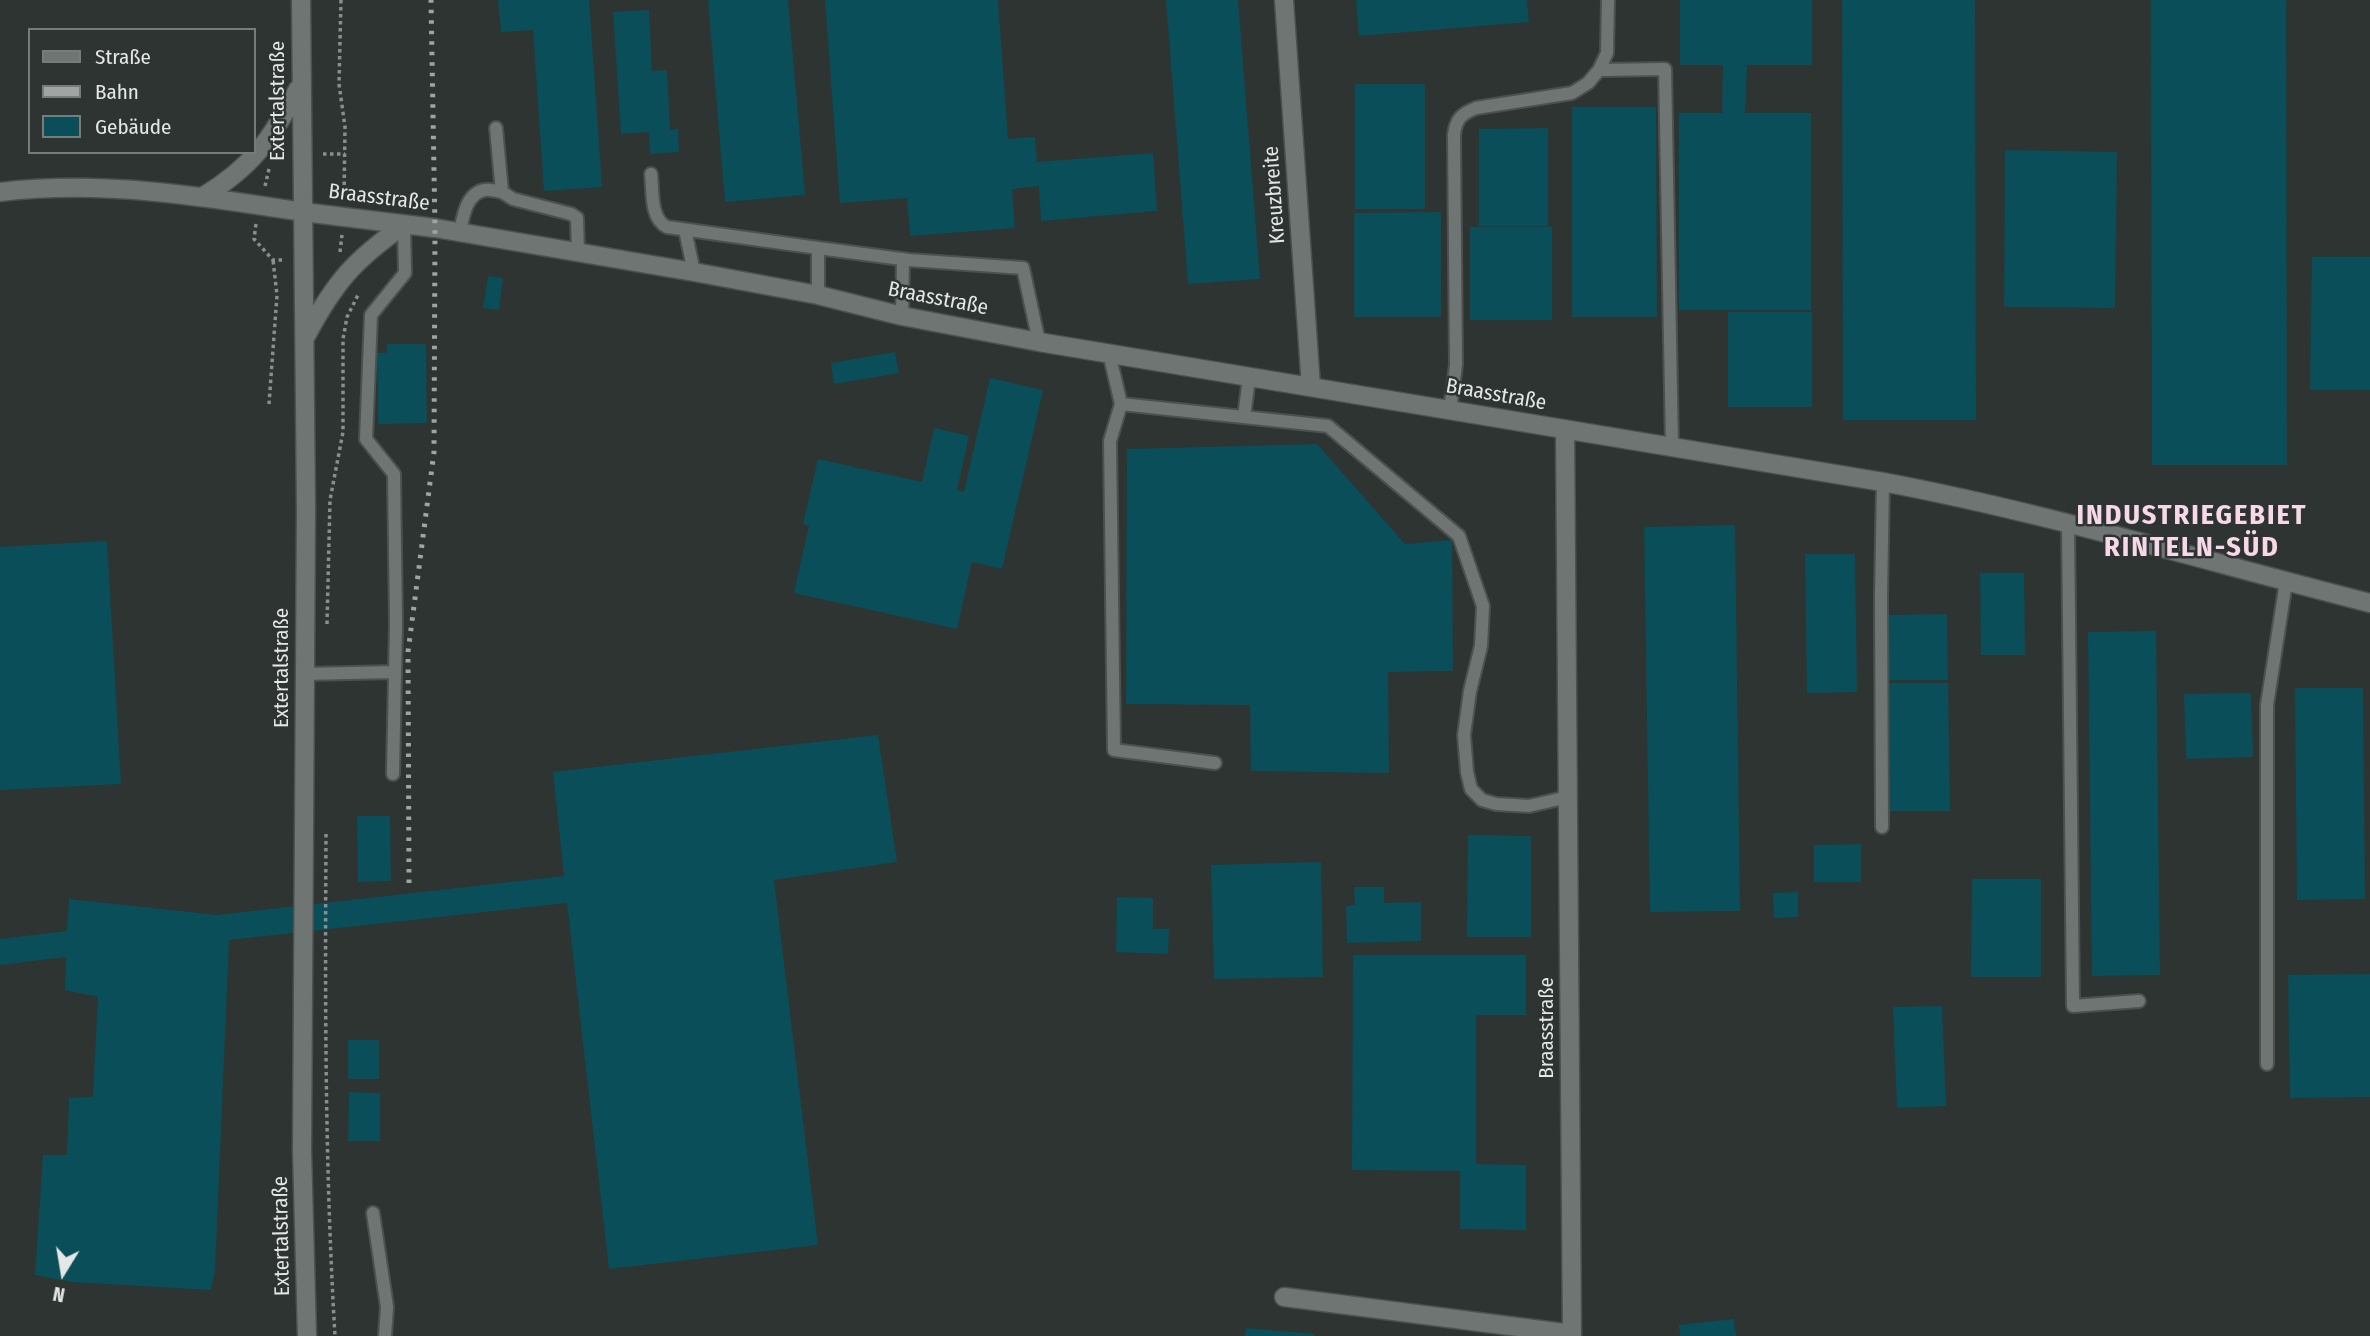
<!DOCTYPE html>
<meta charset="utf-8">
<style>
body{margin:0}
#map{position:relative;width:2370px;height:1336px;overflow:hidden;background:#2e3432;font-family:"Fira Sans Condensed",sans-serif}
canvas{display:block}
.legend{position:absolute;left:28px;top:28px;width:228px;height:126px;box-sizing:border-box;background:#2e3432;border:2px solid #777c7a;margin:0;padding:9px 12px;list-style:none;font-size:21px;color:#e4e7e6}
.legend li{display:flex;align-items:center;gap:14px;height:35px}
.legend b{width:35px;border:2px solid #777c7a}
.north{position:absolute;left:28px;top:1238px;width:70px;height:70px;-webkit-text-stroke:5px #2e3432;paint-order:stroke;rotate:191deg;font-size:19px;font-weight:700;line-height:28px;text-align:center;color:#e4e7e6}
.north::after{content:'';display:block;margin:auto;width:24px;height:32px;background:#e4e7e6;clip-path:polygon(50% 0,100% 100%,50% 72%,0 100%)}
</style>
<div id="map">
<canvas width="2370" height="1336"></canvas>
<ul class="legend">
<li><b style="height:9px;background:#6e7573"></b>Straße</li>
<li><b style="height:9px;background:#a0a4a2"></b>Bahn</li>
<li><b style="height:19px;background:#0a4e59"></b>Gebäude</li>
</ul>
<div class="north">N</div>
</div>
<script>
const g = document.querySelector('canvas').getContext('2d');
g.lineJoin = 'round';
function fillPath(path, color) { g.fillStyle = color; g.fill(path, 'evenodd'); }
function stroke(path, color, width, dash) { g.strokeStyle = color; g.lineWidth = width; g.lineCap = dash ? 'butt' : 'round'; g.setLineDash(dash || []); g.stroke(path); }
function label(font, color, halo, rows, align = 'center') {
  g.font = font + ' "Fira Sans Condensed",sans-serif'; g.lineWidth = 5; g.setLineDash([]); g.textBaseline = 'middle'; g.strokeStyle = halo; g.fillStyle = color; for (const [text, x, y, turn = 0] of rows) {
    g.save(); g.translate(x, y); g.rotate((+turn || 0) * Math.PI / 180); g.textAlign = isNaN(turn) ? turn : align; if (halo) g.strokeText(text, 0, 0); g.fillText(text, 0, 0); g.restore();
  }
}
fillPath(new Path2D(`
 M498 0H589L602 187 544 191 533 30 501 32Z
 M708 0H788L805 195 725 202Z
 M825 0H998L1008 139 1035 137 1037 162 1153 153 1157 211 1041 221 1039 186 1012 189 1015 228 910 236 907 198 840 203Z
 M1166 0H1238L1260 279 1188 284Z
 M1356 0H1527L1529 22 1359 36Z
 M1680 0H1812V65H1747L1745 113H1811V310H1679V113H1722L1723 65H1680Z
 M1842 0H1975L1976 420H1843Z
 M2151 0H2286L2287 465H2152Z
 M649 10 652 71 667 70 670 130 678 129 679 152 650 154 649 132 621 134 613 12Z
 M1355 84H1425V209H1355Z
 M1572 107H1656L1657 317H1572Z
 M1548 128V226H1479V129Z
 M2005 150 2117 152 2115 308 2004 307Z
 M1441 212V317H1354V213Z
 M1470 227H1552V320H1470Z
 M2312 257H2370V390H2310Z
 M488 276 503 278 499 310 483 308Z
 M1728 312H1812V407H1728Z
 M387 344H426L427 423 378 424 377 353H387Z
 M895 352 899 373 834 384 831 363Z
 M990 378 1043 390 1002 569 972 562 957 629 794 593 809 526 803 524 818 459 922 482 934 428 969 436 957 490 964 492Z
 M1317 444 1405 544 1452 540 1453 671 1388 672 1389 773 1251 771 1250 705 1126 704 1127 449Z
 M1735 525 1740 911 1650 912 1644 527Z
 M107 541 121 784 0 790V547Z
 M1805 554H1855L1857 692 1807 693Z
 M1980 573H2024L2025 655H1981Z
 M1947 614 1948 680H1888L1887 615Z
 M2156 631 2160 975 2092 976 2088 632Z
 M1888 683H1948L1950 811H1890Z
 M2295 688H2363L2365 899 2297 900Z
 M2251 693 2253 757 2186 759 2184 694Z
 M878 735 897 862 774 880 818 1245 609 1269 567 903 229 940 215 1271 211 1290 72 1282 35 1275 43 1155H67L69 1098 93 1097 98 997 65 990 66 957 0 965V939L67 931 69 899 217 915 564 876 553 772Z
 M357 816H390L391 881 358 882Z
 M1468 835 1531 836V937H1467Z
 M1861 844V882H1814V845Z
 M1321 862 1323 977 1214 979 1211 865Z
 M1972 879H2041V977H1971Z
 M1354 887H1384V903L1421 902V941L1347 943 1346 906 1355 905Z
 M1798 892V917L1774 918 1773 893Z
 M1117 897 1153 898V929H1169L1168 954 1116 952Z
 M1353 955H1526V1015H1476V1164L1526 1165V1230L1460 1229V1171L1352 1170Z
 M2370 974V1097L2290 1098 2288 975Z
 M1942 1006 1946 1106 1897 1108 1893 1007Z
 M348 1040H379V1079H348Z
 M349 1092 380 1093V1141H348Z
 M1734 1319 1736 1336H1680L1679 1325Z
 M1246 1328 1314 1334V1336H1245Z`), '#0a4e59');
const service = new Path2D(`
 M1599 70 1665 69 1672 446
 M496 128 502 192 513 199 571 214 577 218 578 252
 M651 174C653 191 650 219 667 227L818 248
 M685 230 694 272
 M460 232C463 217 466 193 485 190 489 189 497 191 502 192
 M818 295V248L909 260 1023 268 1039 342
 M902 316 903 259
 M1109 353 1121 404 1328 426 1459 536 1483 606 1481 646 1470 691 1464 735 1467 772 1471 789 1482 800 1496 804 1529 806 1568 797
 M1121 404 1110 441 1114 750 1215 763
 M1450 410 1456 365 1454 135C1456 119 1461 114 1476 108L1572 93 1588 83 1599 70 1607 53 1608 0
 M1244 417 1249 378
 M2068 522 2073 1006 2139 1001
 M305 674 395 672
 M393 774 396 624 394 474 366 439 371 315 405 273 404 225
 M1882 827 1881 596 1883 482
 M2267 1064V705L2286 582
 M373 1213 387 1307 385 1336`);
const minor = new Path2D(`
 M1284 0 1311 387
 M303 212 435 228 694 272 818 295 902 316 1039 342 1883 482C2048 513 2208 562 2370 603
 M1284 1297 1572 1334 1565 430`);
const secondary = new Path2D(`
 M301 0 306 509 302 1151 307 1336
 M0 192C102 180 202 196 303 212
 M204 196C254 165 271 139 298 89
 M306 336C335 282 354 260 404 225`);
stroke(service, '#4c514f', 16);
stroke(minor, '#4c514f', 21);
stroke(secondary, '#4c514f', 21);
stroke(new Path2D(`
 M341 0 339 84 345 127 344 199
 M323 154H345
 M265 186 269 169
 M256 224 254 239 273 260H284
 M340 252 342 235
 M269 404 277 295 273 260
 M327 624 330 500 343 432V339L347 317 359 293
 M326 834C325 1002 325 1169 335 1336`), '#8a8e8d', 3.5, [3.5, 3.5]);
stroke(service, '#6e7573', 12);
stroke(minor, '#6e7573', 18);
stroke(secondary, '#6e7573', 18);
stroke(new Path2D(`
 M409 883 408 652 434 452 435 228 431 0`), '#a0a4a2', 5, [3.5, 7]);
label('21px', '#e4e7e6', '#2e3432', [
 ["Extertalstraße",278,101,-90],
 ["Kreuzbreite",1275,195,-94],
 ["Braasstraße",379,198,7],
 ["Braasstraße",938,299,11],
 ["Braasstraße",1496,395,10],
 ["Extertalstraße",282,668,-90],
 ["Braasstraße",1547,1028,-90],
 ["Extertalstraße",282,1236,-91]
]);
g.letterSpacing = '2px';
label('bold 28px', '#f7d8e8', '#2e3432', [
 ["INDUSTRIEGEBIET",2192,516],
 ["RINTELN-SÜD",2192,548]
]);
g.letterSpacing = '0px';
</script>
